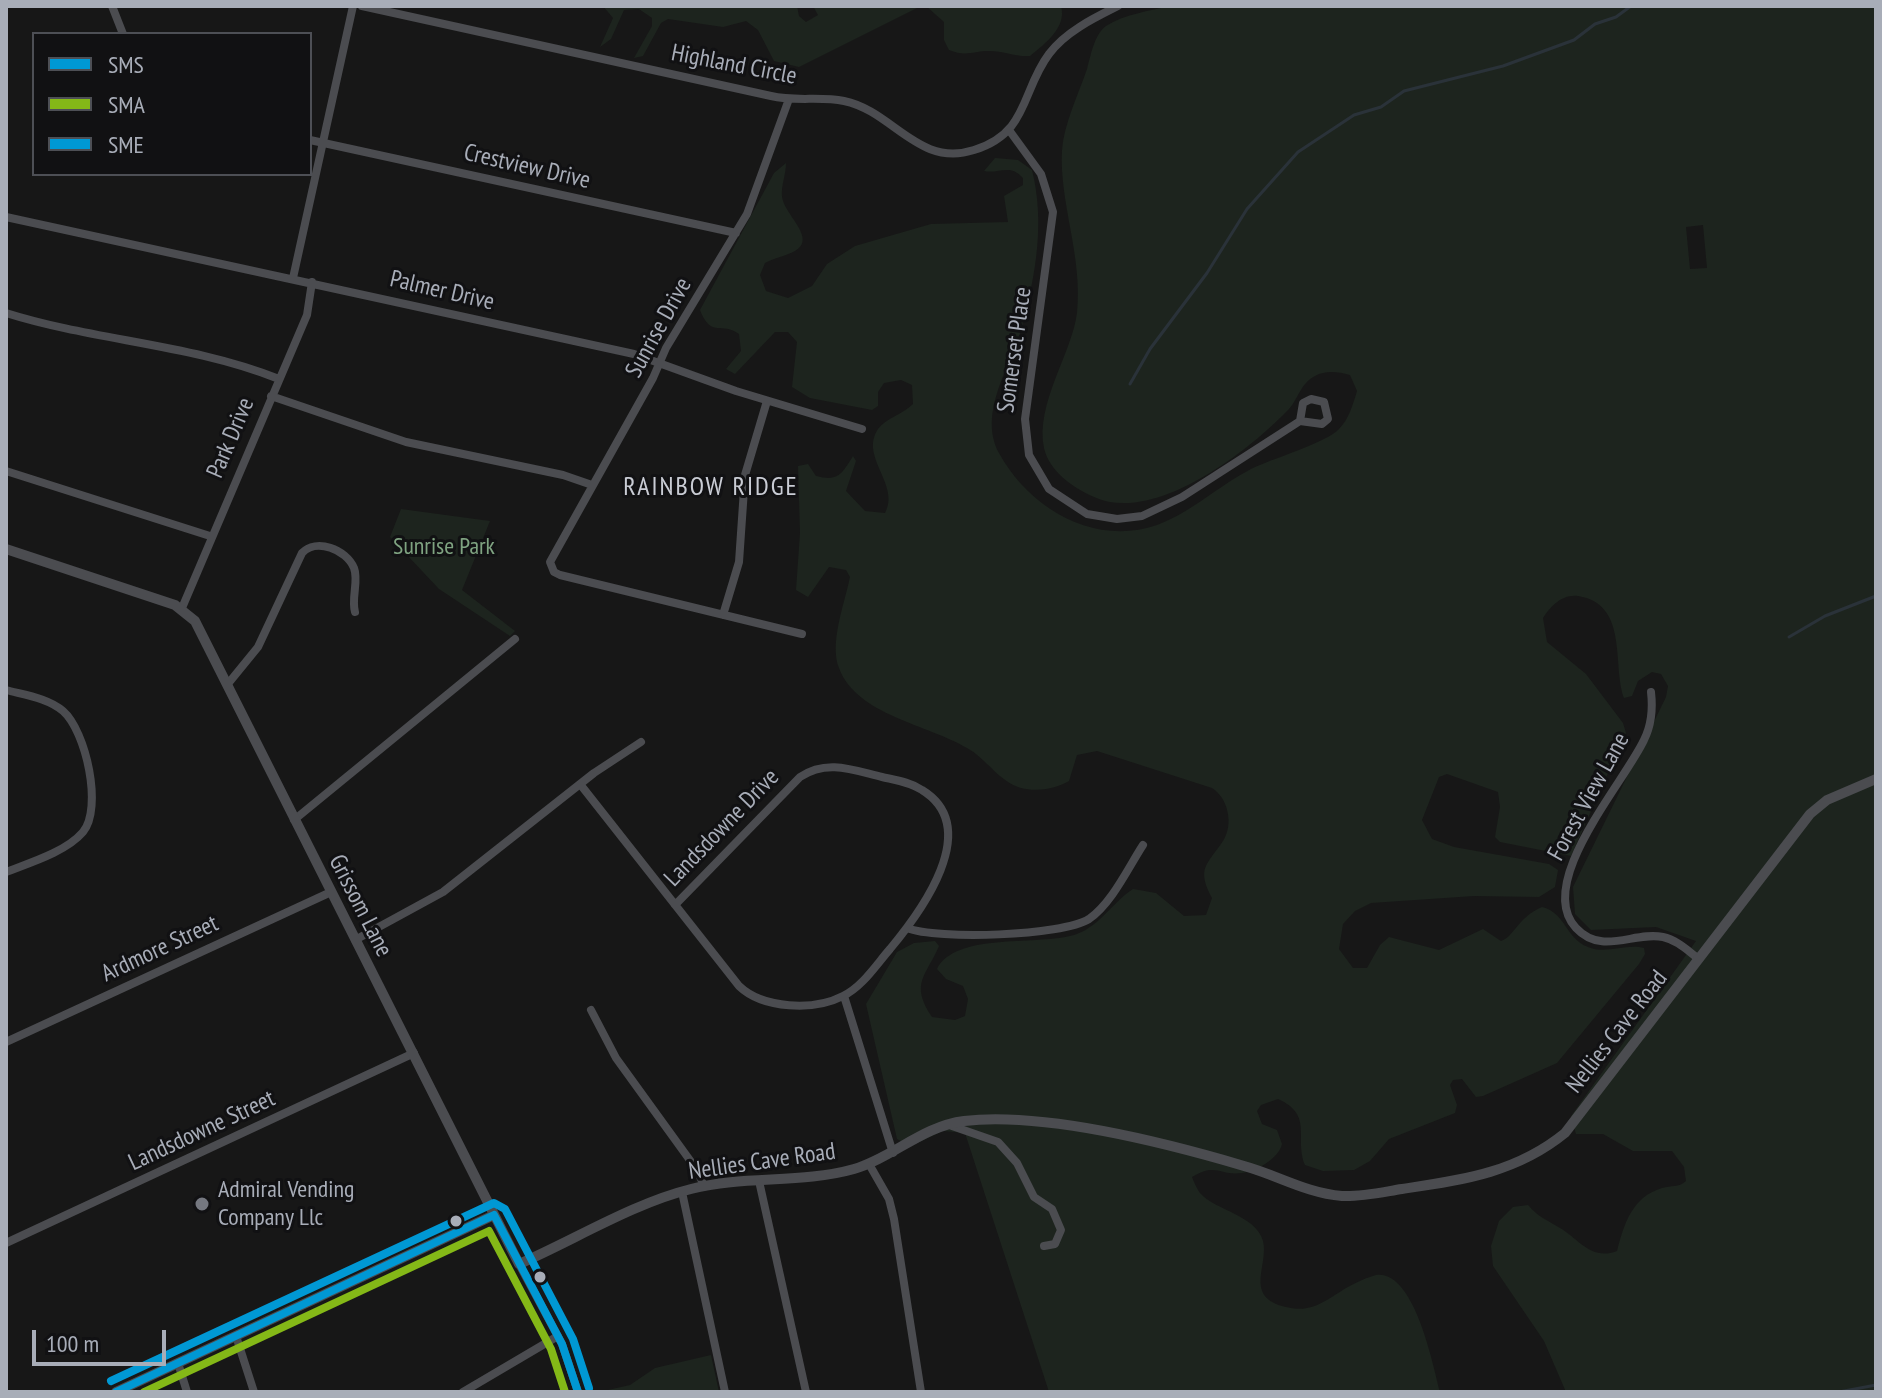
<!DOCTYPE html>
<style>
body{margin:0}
#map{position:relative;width:1882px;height:1398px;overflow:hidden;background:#171717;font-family:"PT Sans Narrow",sans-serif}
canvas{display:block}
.frame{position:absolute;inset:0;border:8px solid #a8adb8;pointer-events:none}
.legend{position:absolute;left:32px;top:32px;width:280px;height:144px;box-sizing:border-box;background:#111113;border:2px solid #4d4f55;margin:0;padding:10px 14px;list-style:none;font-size:24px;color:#a8adb8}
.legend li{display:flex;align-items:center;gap:16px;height:40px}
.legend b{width:40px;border:2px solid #4d4f55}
.scale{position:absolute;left:32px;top:1330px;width:134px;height:36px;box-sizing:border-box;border:4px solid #a8adb8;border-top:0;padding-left:10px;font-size:24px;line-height:28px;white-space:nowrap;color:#a8adb8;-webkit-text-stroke:6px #111113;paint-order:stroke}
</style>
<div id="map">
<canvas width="1882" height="1398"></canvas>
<div class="frame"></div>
<ul class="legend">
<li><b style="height:10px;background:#0098d4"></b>SMS</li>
<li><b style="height:10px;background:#84b817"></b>SMA</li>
<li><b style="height:10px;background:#0098d4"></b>SME</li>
</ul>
<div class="scale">100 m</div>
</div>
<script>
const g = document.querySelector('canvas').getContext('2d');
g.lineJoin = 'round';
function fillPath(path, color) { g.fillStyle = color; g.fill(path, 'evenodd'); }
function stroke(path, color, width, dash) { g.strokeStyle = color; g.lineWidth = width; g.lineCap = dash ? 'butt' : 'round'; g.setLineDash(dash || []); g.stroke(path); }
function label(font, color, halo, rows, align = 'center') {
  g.font = font + ' "PT Sans Narrow",sans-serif'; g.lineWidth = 6; g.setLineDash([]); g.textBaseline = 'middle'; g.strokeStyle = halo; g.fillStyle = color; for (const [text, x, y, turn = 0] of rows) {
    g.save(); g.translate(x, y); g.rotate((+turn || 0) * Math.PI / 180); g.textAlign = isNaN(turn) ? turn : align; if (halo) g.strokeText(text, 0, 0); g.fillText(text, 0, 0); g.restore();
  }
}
fillPath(new Path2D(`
 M603 6H797L799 16 806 22 818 15 813 6H921L799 67 774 61 758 30 746 21 723 27 668 19 661 23 643 56 634 58 652 26V18L639 9 624 10 611 39 600 47 613 18Z
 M926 6H1061C1067 27 1046 43 1030 56 1015 57 1004 51 989 51 973 51 966 57 949 50L944 40V22Z
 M1170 6H1876V1392H1566L1544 1341 1493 1266 1491 1246 1499 1221 1513 1207 1528 1205C1538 1217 1547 1220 1560 1228 1579 1239 1591 1261 1617 1251 1624 1224 1632 1197 1662 1188 1672 1185 1678 1188 1686 1181L1684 1167 1672 1151H1633L1603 1134H1576L1571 1116 1696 941 1656 927 1591 930 1575 914 1573 887 1666 697 1668 686 1661 674 1652 672 1638 681 1632 696 1624 698C1612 665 1629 604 1578 596 1562 594 1551 606 1543 618L1547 642 1586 674 1623 723 1626 733 1571 856 1500 842 1495 837 1500 807 1498 792 1447 774 1439 777 1422 820 1432 839 1454 847 1549 864 1558 870 1555 887 1539 897 1474 896 1371 903 1355 911 1343 924 1339 949 1353 968H1367L1380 945 1389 937 1439 950 1483 929 1501 941C1514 937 1518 917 1542 907 1566 913 1565 938 1588 947 1606 955 1626 943 1644 948L1645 954 1639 964 1557 1063 1483 1096 1476 1097 1462 1079 1453 1080 1450 1085 1457 1105 1455 1113 1389 1139 1370 1161 1354 1170 1323 1171 1305 1165C1294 1138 1314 1115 1278 1099L1261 1105 1257 1111 1262 1124 1277 1130 1282 1144C1279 1158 1257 1171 1242 1173 1220 1176 1216 1162 1192 1177 1194 1182 1197 1189 1200 1193 1216 1211 1256 1215 1263 1241 1269 1266 1243 1297 1286 1307 1313 1314 1327 1299 1348 1287 1355 1283 1368 1277 1376 1275 1415 1270 1433 1366 1440 1392H1049L965 1133 943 1131 911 1146 897 1139 866 1004 897 952 914 943 935 941 939 946C927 975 909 983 932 1017L955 1020 965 1016 968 999 963 986 946 979 937 969C955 933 1034 945 1070 936 1098 930 1111 903 1133 889L1156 893 1184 916 1206 915 1212 898C1196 868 1207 865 1223 841 1234 824 1228 798 1212 788L1097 751 1077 755 1069 781C1055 789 1037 792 1021 788 998 781 987 759 967 748 929 725 856 715 839 668 829 643 845 602 850 577L846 570 829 567 808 597 796 590 800 533 798 466 808 464 816 476C838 482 842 474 853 456L856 461 846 491 865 511 885 513C901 485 859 457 878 429 885 419 903 414 913 404L912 385 901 380 884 383 878 392V406L872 410 810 398 792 387 797 342 788 332H775L735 374 726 369 741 351 739 334C722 321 711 339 700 310L774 173 786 163C786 174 781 186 782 196 783 214 818 238 795 251 786 256 774 258 765 263L760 275 766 291 788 298 812 286 827 264 855 246 931 224 1008 222 1004 196 1023 185V178C1010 163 999 174 984 171L995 158 1018 160 1032 170C1045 222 1036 274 1022 326 1012 365 977 412 999 453 1029 508 1094 547 1157 525 1190 513 1220 485 1251 469 1271 459 1328 442 1339 429 1349 419 1353 404 1357 391L1350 375C1338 372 1326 370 1315 376 1300 384 1299 398 1289 409 1250 450 1155 525 1094 497 1073 488 1049 471 1044 448 1035 404 1072 353 1077 313 1083 256 1059 203 1062 150 1064 124 1078 95 1087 69 1091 55 1094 35 1106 26 1124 14 1150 11 1170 6ZM1703 225 1707 268 1690 269 1686 227Z
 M401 509 490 521 462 590 515 631 510 636 439 589 390 537Z
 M711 1355 719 1392H599L630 1385 655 1368Z`), '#1d241e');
stroke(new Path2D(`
 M1130 384 1150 349 1207 273 1247 209 1298 152 1354 115 1381 107 1404 91 1503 66 1574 40 1595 24 1616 17 1631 6
 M1789 637 1825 616 1876 596
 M1839 1392 1876 1385`), '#2a3239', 3);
stroke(new Path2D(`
 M112 6 123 34
 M362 6C498 37 635 65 771 96 795 102 820 96 844 101 893 111 918 168 974 150 1029 133 1021 91 1049 54 1065 32 1094 18 1118 6
 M789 99 747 214 666 348 653 378 550 562 554 572 560 575 802 634
 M1009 130 1041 174 1053 212 1025 419 1029 455 1049 489 1087 514 1117 519 1142 516 1182 497 1300 421 1322 424 1328 419 1324 402 1311 399 1303 403 1300 421
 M310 140 736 233
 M6 217 634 354 736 391 862 429
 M293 278 353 6
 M6 313C95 341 192 344 279 379
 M271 396 406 442 563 475 592 485
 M6 471 210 536
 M182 608 307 315 312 282
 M723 615 739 562 745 475 767 401
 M227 685 258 647 302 553C316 538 346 549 354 568 359 581 351 598 355 612
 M6 690C25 695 48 698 63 711 86 731 103 808 83 832 66 852 29 863 6 872
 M1651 692C1653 709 1652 724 1644 740 1624 783 1534 883 1576 928 1602 956 1634 931 1663 937 1677 940 1688 951 1699 959
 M580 784 739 986C763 1009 814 1011 843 996 863 986 876 965 890 949 920 913 984 828 922 790 910 782 895 780 882 777 853 770 827 759 800 777L675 905
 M294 820 515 639
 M907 928C937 940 1062 936 1089 919 1112 903 1128 868 1143 845
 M355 940 443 892 594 773 641 742
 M844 996 893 1153
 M591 1010 616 1058 697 1170 704 1186
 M6 1042 331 892
 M952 1126 998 1142 1017 1163 1034 1197 1052 1209 1061 1230 1055 1244 1044 1246
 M869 1164 889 1199 894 1219 921 1392
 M759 1181 806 1392
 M682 1192 725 1392
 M6 1243 414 1053
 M519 1264 562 1344 578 1392
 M236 1336 254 1392
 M178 1363 187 1392
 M463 1392 558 1336`), '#4b4c50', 8);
stroke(new Path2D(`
 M6 549 175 605 195 621 519 1264C574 1240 634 1203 691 1189 744 1175 801 1184 854 1169 892 1158 923 1126 964 1121 1044 1112 1166 1143 1244 1166 1277 1175 1306 1193 1342 1196 1361 1197 1383 1192 1402 1189 1462 1180 1516 1173 1565 1133L1810 814 1827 800 1876 779
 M116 1392 494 1215`), '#4b4c50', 10);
stroke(new Path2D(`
 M116 1392 494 1215 562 1344 578 1392`), '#0098d4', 8);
stroke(new Path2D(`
 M144 1392 489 1231 551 1349 565 1392`), '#84b817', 8);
stroke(new Path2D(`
 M111 1381 494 1203 505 1209 573 1339 589 1388`), '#0098d4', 8);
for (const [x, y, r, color] of [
 [202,1204,8,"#757880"],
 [456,1221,7,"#a8adb8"],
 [540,1277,7,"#a8adb8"]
]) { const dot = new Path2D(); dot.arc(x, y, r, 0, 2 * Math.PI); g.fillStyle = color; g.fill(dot); stroke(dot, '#111113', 3); }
label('24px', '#a8adb8', '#111113', [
 ["Highland Circle",734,65,11],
 ["Crestview Drive",527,167,13],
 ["Palmer Drive",442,291,13],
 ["Sunrise Drive",659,328,-61],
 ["Somerset Place",1015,350,-82],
 ["Park Drive",231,438,-67],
 ["Forest View Lane",1589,797,-61],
 ["Landsdowne Drive",722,828,-46],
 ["Grissom Lane",360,906,63],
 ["Ardmore Street",160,949,-25],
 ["Nellies Cave Road",1617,1032,-52],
 ["Landsdowne Street",202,1131,-25],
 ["Nellies Cave Road",762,1162,-8]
]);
label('24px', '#7fa381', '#111113', [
 ["Sunrise Park",444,547]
]);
label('24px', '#a8adb8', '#111113', [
 ["Admiral Vending",218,1190],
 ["Company Llc",218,1218]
], 'left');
g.letterSpacing = '2px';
label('26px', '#c9ccd4', '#111113', [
 ["RAINBOW RIDGE",711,488]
]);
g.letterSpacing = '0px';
</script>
